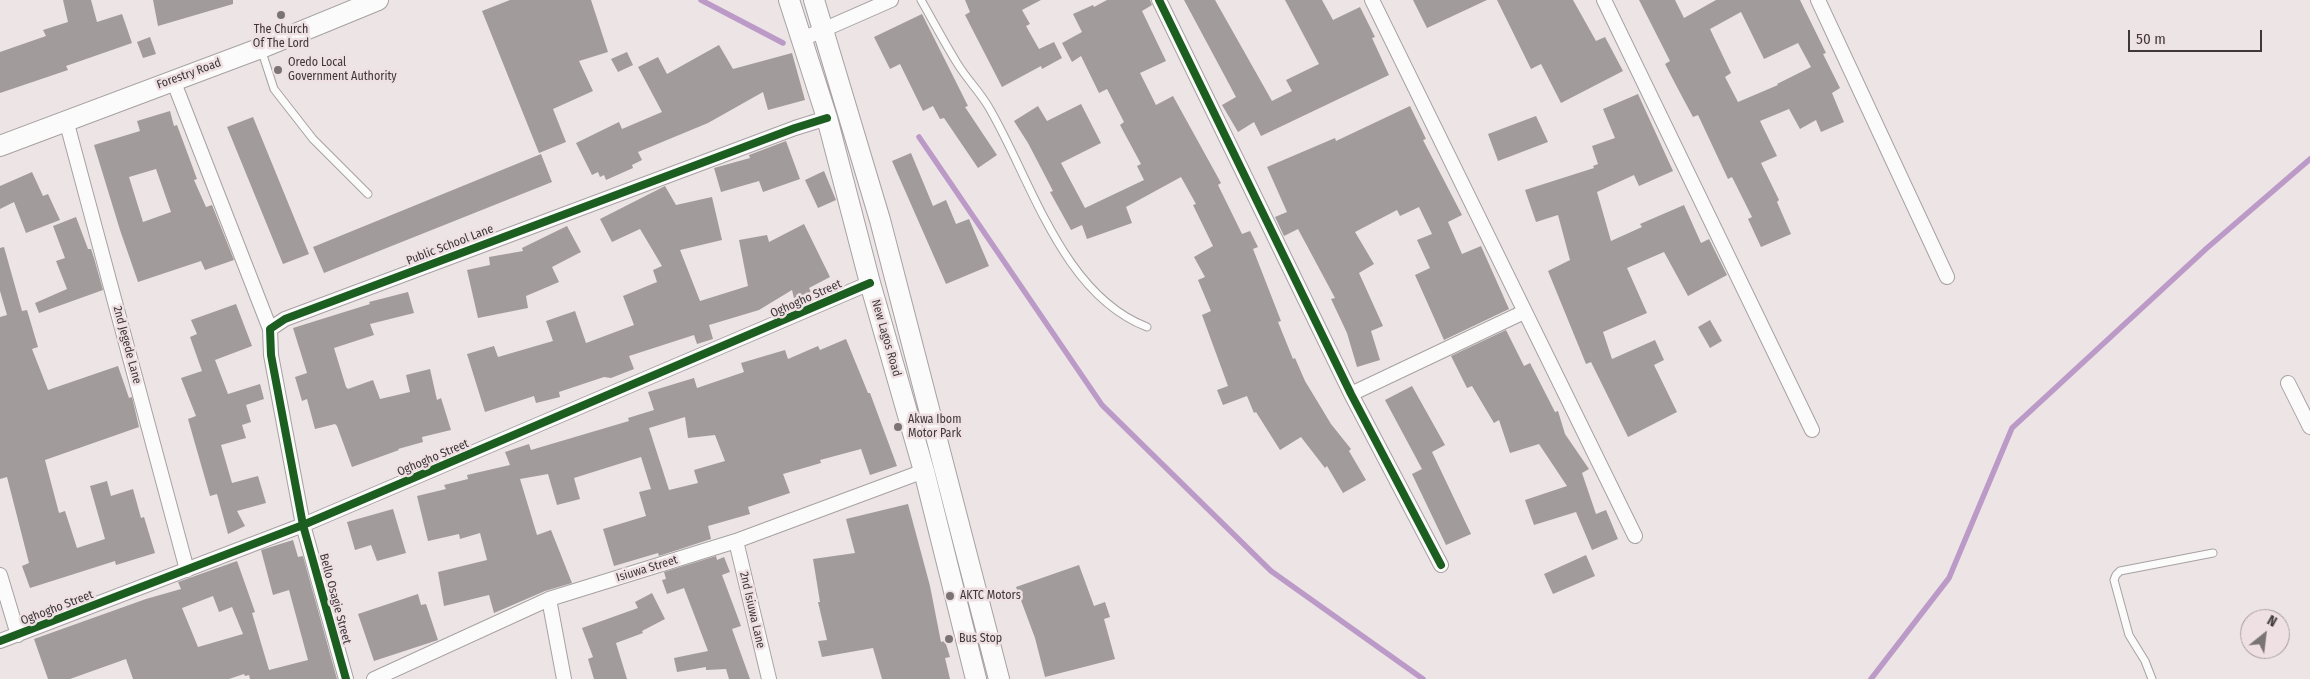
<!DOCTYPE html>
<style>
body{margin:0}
#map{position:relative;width:2310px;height:679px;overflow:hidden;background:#ece4e5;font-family:"Fira Sans Condensed",sans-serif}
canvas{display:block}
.north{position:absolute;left:2240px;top:609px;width:50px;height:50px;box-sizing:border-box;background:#efe0e4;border:1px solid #a89da0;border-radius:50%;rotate:29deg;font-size:14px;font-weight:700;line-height:20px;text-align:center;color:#3e383a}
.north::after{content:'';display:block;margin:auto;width:18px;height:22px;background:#7b7476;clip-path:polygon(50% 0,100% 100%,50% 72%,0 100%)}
.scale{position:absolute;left:2128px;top:30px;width:134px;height:22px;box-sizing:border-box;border:2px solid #3e383a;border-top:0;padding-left:6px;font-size:15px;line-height:18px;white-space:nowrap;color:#3e383a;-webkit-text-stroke:4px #efe0e4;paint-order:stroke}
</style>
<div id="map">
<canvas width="2310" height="679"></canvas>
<div class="north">N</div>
<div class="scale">50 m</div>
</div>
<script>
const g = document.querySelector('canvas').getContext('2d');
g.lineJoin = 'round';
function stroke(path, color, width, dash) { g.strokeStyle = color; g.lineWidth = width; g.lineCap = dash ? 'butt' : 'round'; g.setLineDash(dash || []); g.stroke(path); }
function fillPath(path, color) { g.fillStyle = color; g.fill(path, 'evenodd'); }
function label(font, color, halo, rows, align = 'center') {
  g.font = font + ' "Fira Sans Condensed",sans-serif'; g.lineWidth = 5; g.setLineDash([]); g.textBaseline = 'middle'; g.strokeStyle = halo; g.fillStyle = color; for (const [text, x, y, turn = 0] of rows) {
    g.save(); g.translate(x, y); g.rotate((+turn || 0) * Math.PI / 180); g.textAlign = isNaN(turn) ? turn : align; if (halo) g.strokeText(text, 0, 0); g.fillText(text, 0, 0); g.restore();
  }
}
stroke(new Path2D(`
 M701 0 783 43
 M919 137 1102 405 1271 571 1423 679
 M1871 679 1949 578 2012 428 2207 248 2310 159`), '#bc9ac8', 5.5);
fillPath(new Path2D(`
 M63 0H91L97 22 122 14 132 43 66 66 68 70 0 93V52L46 36 43 30 68 22Z
 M153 0H233V4L158 26Z
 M510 0H591L608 52 579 61 593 91 553 109 566 142 539 153 482 11Z
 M965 0H1041L1022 10 1030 24 1026 26 1039 49 1054 42 1062 58 1042 69 1041 66 1002 87 965 15 970 12Z
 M1107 0H1150L1152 5 1142 11 1166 61 1140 73 1156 105 1173 96 1221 183 1218 185 1242 234 1250 231 1258 247 1253 249 1281 321 1278 322 1293 359 1295 358 1305 381 1331 424 1351 449 1349 451 1366 480 1343 493 1327 466 1325 468 1301 437 1280 450 1256 412 1254 413 1247 396 1223 405 1217 390 1228 386 1202 315 1211 311 1198 280 1205 277 1194 257 1213 246 1193 205 1196 204 1181 177 1126 207 1132 223 1087 239 1082 225 1071 230 1050 192 1053 191 1028 143 1014 121 1038 106 1047 121 1081 104 1101 143 1061 163 1085 208 1144 180 1137 166 1141 164 1120 125 1124 122 1107 89 1099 93 1081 56 1072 62 1062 43 1082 32 1073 14 1093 5 1094 7Z
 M1184 0H1215L1272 101 1292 91 1286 80 1319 64 1285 0H1322L1333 20 1360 7 1375 37 1372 38 1389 75 1261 136 1254 122 1238 132 1222 105 1236 97Z
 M1413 0H1487L1427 28Z
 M1497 0H1573L1596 41 1605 37 1623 71 1561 103 1541 64 1531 69Z
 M1639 0H1675L1684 18 1716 0H1800L1826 53 1823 54 1840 88 1832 93 1844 122 1821 132 1816 120 1800 129 1789 109 1760 121 1777 156 1761 163 1779 200 1777 202 1791 234 1761 247 1748 219 1752 217 1732 177 1728 179 1698 115 1693 117 1678 89 1665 64 1670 61ZM1741 12 1764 59 1798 43 1811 67 1777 84 1778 85 1738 102 1725 77 1731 73 1710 29Z
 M922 14 968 106 965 107 997 155 978 168 944 118 940 119 933 106 923 111 900 64 890 69 874 37Z
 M150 37 156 54 143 58 137 42Z
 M719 45 733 69 792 53 805 100 768 110 763 92 708 123 638 152 642 160 632 165 633 168 606 180 604 175 600 177 598 172 592 175 576 143 619 122 622 129 662 112 638 67 658 57 667 74Z
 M627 52 633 65 618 72 611 59Z
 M1638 94 1673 171 1639 186 1634 175 1597 192 1611 241 1642 227 1640 224 1684 205 1701 243 1709 239 1727 275 1688 296 1664 252 1627 268 1647 313 1603 332 1612 359 1655 340 1664 360 1654 365 1677 412 1628 437 1591 362 1586 364 1548 271 1570 260 1558 215 1536 222 1525 190 1594 168 1593 166 1598 164 1592 146 1615 138 1603 109Z
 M1410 106 1426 139 1423 140 1462 215 1448 222 1462 254 1481 246 1509 309 1444 340 1415 275 1430 268 1417 240 1432 234 1419 207 1400 216 1397 210 1355 232 1374 264 1359 273 1383 326 1371 331 1380 360 1357 367 1347 333 1331 299 1335 298 1298 229 1284 236 1275 217 1287 212 1267 167 1335 138 1336 141Z
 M170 111 174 126 177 125 197 179 194 180 206 207 212 205 234 260 205 270 201 261 138 282 120 230 94 145 140 131 137 121ZM156 169 171 212 143 222 129 177Z
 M1536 116 1548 142 1498 161 1488 134Z
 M253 117 309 254 283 264 227 127Z
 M786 141 800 179 763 192 759 181 721 192 714 168 750 158 749 155Z
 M911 153 933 206 946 200 956 224 969 219 989 266 946 284 892 161Z
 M541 154 552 182 324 273 313 247Z
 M824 171 836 200 818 208 805 180Z
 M32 172 43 196 48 194 60 220 26 233 14 202 0 209V186Z
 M665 186 676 205 712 197 722 240 680 250 700 301 748 286 739 240 767 235 769 242 804 224 830 277 809 288 811 292 794 298 792 290 759 310 709 325 713 339 697 344 694 335 629 356 634 369 611 378 604 377 559 392 560 397 536 403 534 396 485 412 467 354 494 346 498 357 553 341 546 321 575 311 586 343 634 325 623 296 657 282 653 270 662 266 640 229 612 242 600 219Z
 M76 217 88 249H91L94 258 103 290 39 313 35 303 67 289 56 261 65 258 53 226Z
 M567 226 581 252 552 267 559 282 526 296 528 308 478 318 467 270 490 265 489 257 523 251 522 248Z
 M4 247 22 311 27 310 38 347 32 349 48 390 118 366 129 398 132 397 139 427 45 460 59 513 65 511 77 548 105 539 90 486 107 481 111 496 133 489 141 518 144 517 155 553 116 565 115 561 30 588 22 566 29 563 7 477 0 479V317L7 315 0 291V248Z
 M408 292 414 313 370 324 374 335 334 348 346 387 348 389 373 380 380 399 410 392 406 375 430 369 437 400 441 398 451 430 422 437 423 442 398 449 399 450 352 467 337 426 335 424 315 429 307 399 302 401 295 377 307 373 293 328 370 304 369 302Z
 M236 304 252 346 215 360 228 394 260 384 264 399 246 405 251 422 242 425 246 438 221 445 232 483 258 476 266 503 237 511 245 526 228 534 217 494 210 496 188 419 196 416 181 378 202 371 190 337 197 334 191 320Z
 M1710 320 1722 341 1710 348 1698 327Z
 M1506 330 1524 366 1530 363 1555 412 1558 411 1565 434 1589 469 1582 473 1596 514 1606 510 1618 539 1592 550 1576 512 1534 525 1525 500 1567 486 1539 444 1510 453 1499 420 1494 423 1472 386 1467 388 1451 356Z
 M846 339 868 393H870L897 466 870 475 861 449 820 460 821 463 783 474 790 493 748 507 750 514 708 526 711 539 659 556 658 553 614 566 603 529 646 516 639 492 651 489 641 457 574 478 580 499 557 505 548 474 520 479 537 535 551 530 572 583 545 591 494 613 489 595 444 606 438 572 487 560 480 533 460 539 459 534 428 541 417 496 446 489 444 485 468 479 467 475 510 465 505 452 529 444 531 450 629 421 628 418 654 410 648 392 694 378 697 388 744 372 741 363 785 350 788 359 818 346 820 350ZM685 417 688 438 715 435 725 461 694 470 698 483 669 490 649 428Z
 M1412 386 1445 445 1432 452 1471 534 1446 545 1412 474 1422 469 1385 400Z
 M908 504 930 586 941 642 945 641 950 657 945 658 950 679H882L873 648 822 657 818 641 827 640 818 602H820L813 559 855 553 846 519Z
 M393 509 406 553 377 561 371 545 355 550 347 522Z
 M293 540 298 557 303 556 337 679H250L249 675 245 676 244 674 229 679H133L126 659 70 679H48L34 639 146 599 181 589 178 582 237 561 255 612 252 613 269 670 308 660 289 590 273 595 261 550ZM213 596 219 612 232 607 243 634 198 647 182 608Z
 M1586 555 1595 576 1553 594 1544 574Z
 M716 556 717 560 724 557 730 572 722 575 741 626 732 629 750 679H729L726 669 706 670V667L677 672 674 658 708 651 684 588 667 594 662 580 666 579 664 572Z
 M1079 565 1094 606 1105 602 1110 617 1104 619 1115 659 1045 677 1035 638 1016 587Z
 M652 593 665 619 642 631 643 633 616 643 627 679H594L588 659 593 657 582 628 638 608 635 602Z
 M418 594 421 605 426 604 438 640 374 661 358 614Z`), '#a19b9c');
const lane = new Path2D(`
 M921 0C933 21 944 42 957 63 966 78 979 91 988 106 1031 178 1061 294 1147 327
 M261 49 274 89 313 139 368 194
 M2152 679 2145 661 2129 635 2114 580 2116 575 2120 571 2213 553`);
const street = new Path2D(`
 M1159 0 1351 394 1441 565
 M1372 0 1635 536
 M1604 0 1812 430
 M1818 0 1947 277
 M800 40 891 0
 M173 80 270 329
 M66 120 187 570
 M2288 383 2310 427
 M1351 394 1524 312
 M736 541 769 679
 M0 575 18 635
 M549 599 564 679
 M0 641 303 525 870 283
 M346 679 303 525 271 355 270 329 285 319 795 128 827 118
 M374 679 549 599 736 541 924 471`);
const secondary = new Path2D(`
 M789 0 827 118 870 283 924 471 976 679
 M814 0 880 220 999 679
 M0 146 261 48 378 0`);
stroke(lane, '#a7a1a2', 9);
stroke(street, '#a7a1a2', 16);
stroke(secondary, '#a7a1a2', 22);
stroke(lane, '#fcfbfb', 7);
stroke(street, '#fcfbfb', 14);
stroke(secondary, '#fcfbfb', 20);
stroke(new Path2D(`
 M1159 0 1351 394 1441 565
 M0 641 303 525 870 283
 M346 679 303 525 271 355 270 329 285 319 795 128 827 118`), '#1b5e20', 8);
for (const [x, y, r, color] of [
 [281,15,5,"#7b7476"],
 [278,70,5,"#7b7476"],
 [898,427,5,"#7b7476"],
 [950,596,5,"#7b7476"],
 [949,639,5,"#7b7476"]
]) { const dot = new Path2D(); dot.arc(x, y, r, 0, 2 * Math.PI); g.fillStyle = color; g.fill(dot); stroke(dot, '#efe0e4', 2); }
label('12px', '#3e383a', '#efe0e4', [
 ["The Church",281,30,"center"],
 ["Of The Lord",281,44,"center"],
 ["Oredo Local",288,63],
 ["Government Authority",288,77],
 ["Akwa Ibom",908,420],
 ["Motor Park",908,434],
 ["AKTC Motors",960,596],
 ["Bus Stop",959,639]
], 'left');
label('12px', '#3e383a', '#efe0e4', [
 ["Forestry Road",189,74,-20],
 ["Public School Lane",450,245,-21],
 ["Oghogho Street",806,299,-24],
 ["New Lagos Road",886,338,74],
 ["2nd Jegede Lane",127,345,75],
 ["Oghogho Street",433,458,-23],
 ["Isiuwa Street",647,569,-17],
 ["Bello Osagie Street",335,599,75],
 ["Oghogho Street",57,608,-21],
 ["2nd Isiuwa Lane",752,610,77]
]);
</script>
